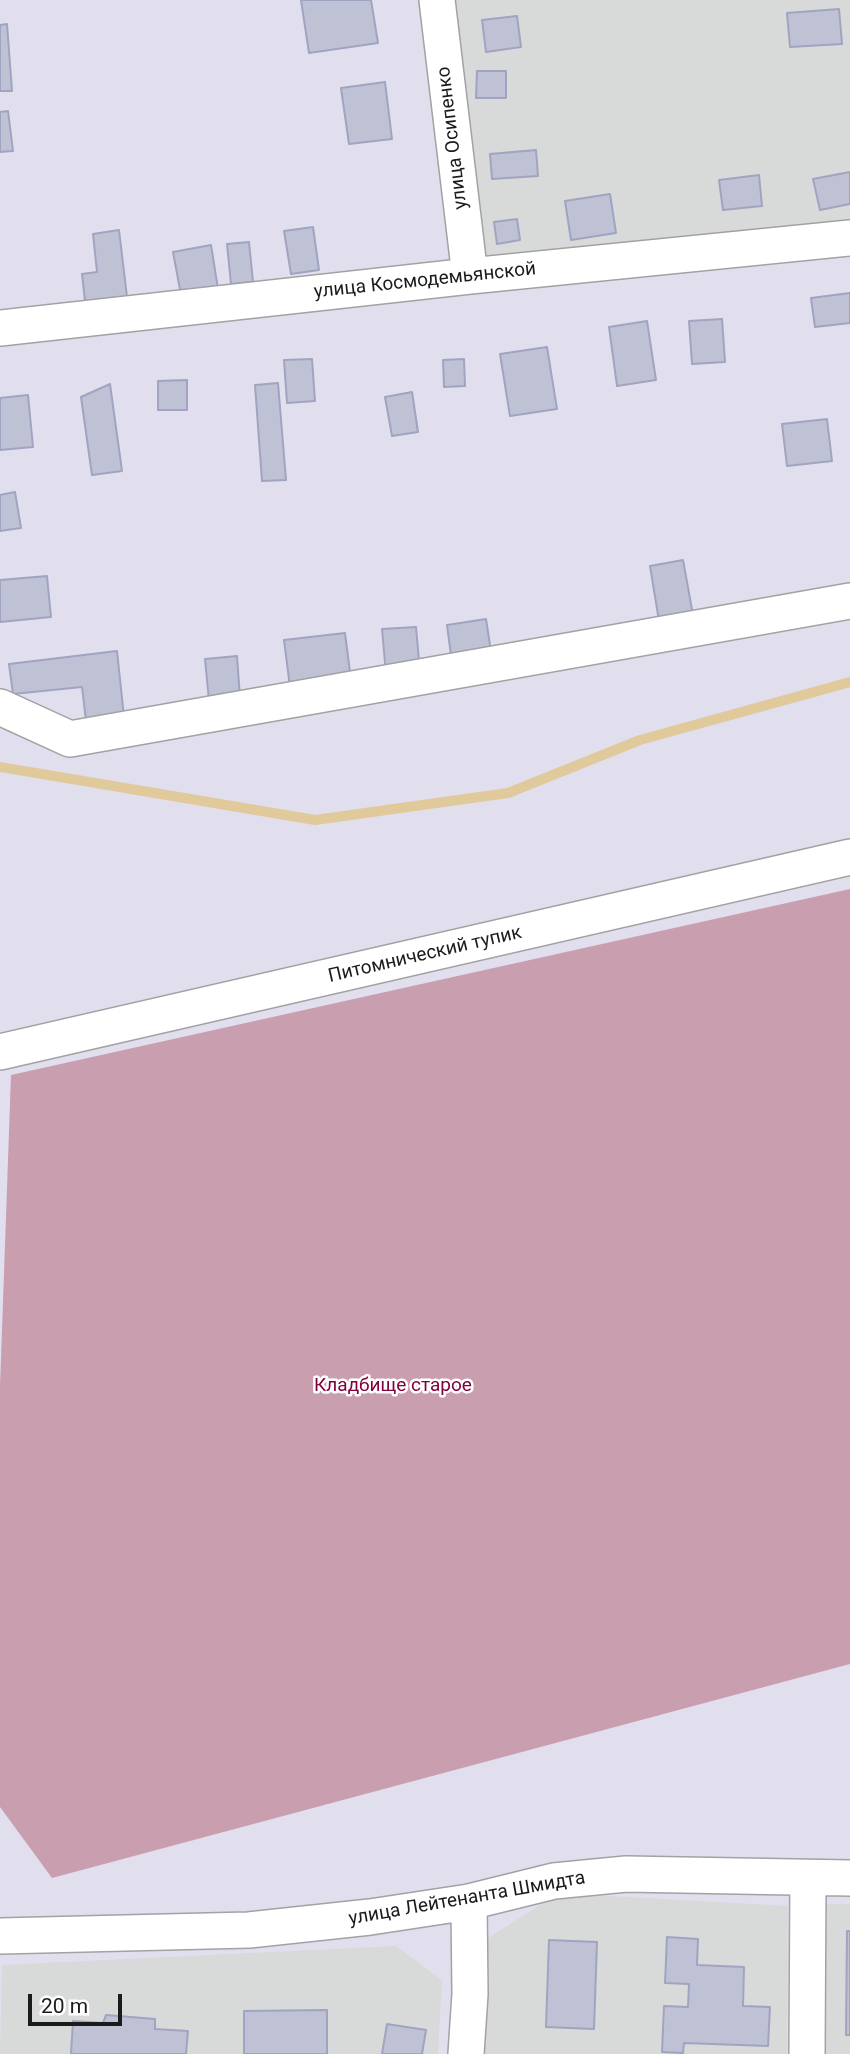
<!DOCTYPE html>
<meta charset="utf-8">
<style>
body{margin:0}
#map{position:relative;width:850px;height:2054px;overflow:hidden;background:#e1dfee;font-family:Roboto,sans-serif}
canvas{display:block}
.scale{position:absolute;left:28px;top:1994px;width:94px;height:32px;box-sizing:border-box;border:4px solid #1b1b1b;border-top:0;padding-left:9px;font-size:21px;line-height:24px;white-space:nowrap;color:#1b1b1b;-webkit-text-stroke:5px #fff;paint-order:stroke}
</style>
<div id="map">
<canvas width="850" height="2054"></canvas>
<div class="scale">20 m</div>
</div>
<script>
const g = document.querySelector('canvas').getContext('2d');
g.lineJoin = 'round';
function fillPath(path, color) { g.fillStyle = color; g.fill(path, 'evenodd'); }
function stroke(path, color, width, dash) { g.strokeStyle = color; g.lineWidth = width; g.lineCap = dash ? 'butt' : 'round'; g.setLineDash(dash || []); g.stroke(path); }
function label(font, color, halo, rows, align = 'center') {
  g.font = font + ' Roboto,sans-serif'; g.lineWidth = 5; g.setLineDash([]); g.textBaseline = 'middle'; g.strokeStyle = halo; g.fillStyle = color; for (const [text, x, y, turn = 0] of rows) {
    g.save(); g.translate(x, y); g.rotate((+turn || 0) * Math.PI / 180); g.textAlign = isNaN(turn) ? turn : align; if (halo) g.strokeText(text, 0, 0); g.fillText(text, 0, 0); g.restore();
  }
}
fillPath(new Path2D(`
 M448 0H850V224L479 261Z
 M559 1893 788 1906 787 2054H480L488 1938Z
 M826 1904H850V2054H822Z
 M396 1946 442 1980 438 2054H0L2 1965Z`), '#d8d9d9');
fillPath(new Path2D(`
 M850 889V1664L52 1878 0 1807V1386L11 1075Z`), '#c99eaf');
stroke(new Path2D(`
 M0 767 315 820 508 793 640 740 850 682`), '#e0ca9b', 10);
const building = new Path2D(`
 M301 0H371L378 43 309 53Z
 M839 9 842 44 790 47 787 13Z
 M517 16 521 47 486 52 482 20Z
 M7 24 12 91H0V25Z
 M477 71H506V98H476Z
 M385 82 392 139 349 144 341 88Z
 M8 111 13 151 0 152V112Z
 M536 150 538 176 492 179 490 154Z
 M850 172V204L820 210 813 179Z
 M759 175 762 206 723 210 719 180Z
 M610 194 616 233 571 240 565 201Z
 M517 219 520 240 497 244 494 222Z
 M313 227 319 270 291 274 284 231Z
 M119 230 127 297 85 301 82 274 97 272 93 234Z
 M249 242 253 282 231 284 227 244Z
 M211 245 218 289 181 295 173 252Z
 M850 293V323L815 327 811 298Z
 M722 319 725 362 692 364 689 321Z
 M647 321 656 380 617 386 609 327Z
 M547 347 557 409 510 416 500 354Z
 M312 359 315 401 287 403 284 360Z
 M464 359 465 386 444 387 443 360Z
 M187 380V410H158V381Z
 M278 383 286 480 262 481 255 385Z
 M110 384 122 471 92 475 81 397Z
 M412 392 418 432 392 436 385 397Z
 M28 395 33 447 0 450V398Z
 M827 419 832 461 787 466 782 424Z
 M15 492 21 528 0 531V495Z
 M683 560 693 615 659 621 650 566Z
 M47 576 51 617 0 622V580Z
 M486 619 492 658 452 663 447 625Z
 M416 627 420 672 386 674 382 629Z
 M345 633 351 680 290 687 284 640Z
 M117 651 124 717 86 721 82 687 13 694 9 664Z
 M237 656 240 698 209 701 205 659Z
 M847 1931H850V2035H846Z
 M667 1937 698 1939 697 1965 744 1967 743 2006 770 2007 768 2046 684 2043 683 2053 662 2052 664 2006 688 2007 689 1984 665 1983Z
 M549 1940 597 1942 594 2029 546 2027Z
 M327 2010V2054H244V2011Z
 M106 2015 155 2019V2029L188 2031 186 2054H71L73 2021 103 2023Z
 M387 2024 426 2030 422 2054H382Z`);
fillPath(building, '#bfc2d5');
stroke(building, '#a0a4c1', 2);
const minor = new Path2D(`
 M437 0 470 276
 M0 328 470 276 850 238
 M0 707 70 739 850 601
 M0 1052 850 857
 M0 1936 249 1930 370 1917 469 1902 554 1881 626 1874 850 1878
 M466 2054 470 1994 469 1902
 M807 2054 808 1878`);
stroke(minor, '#a2a2a2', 38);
stroke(minor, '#fff', 35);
label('19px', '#1b1b1b', '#fff', [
 ["улица Осипенко",453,138,-97],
 ["улица Космодемьянской",425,281,-6],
 ["Питомнический тупик",425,955,-13],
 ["улица Лейтенанта Шмидта",467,1899,-10]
]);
label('19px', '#81023d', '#fff', [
 ["Кладбище старое",393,1386]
]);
</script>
